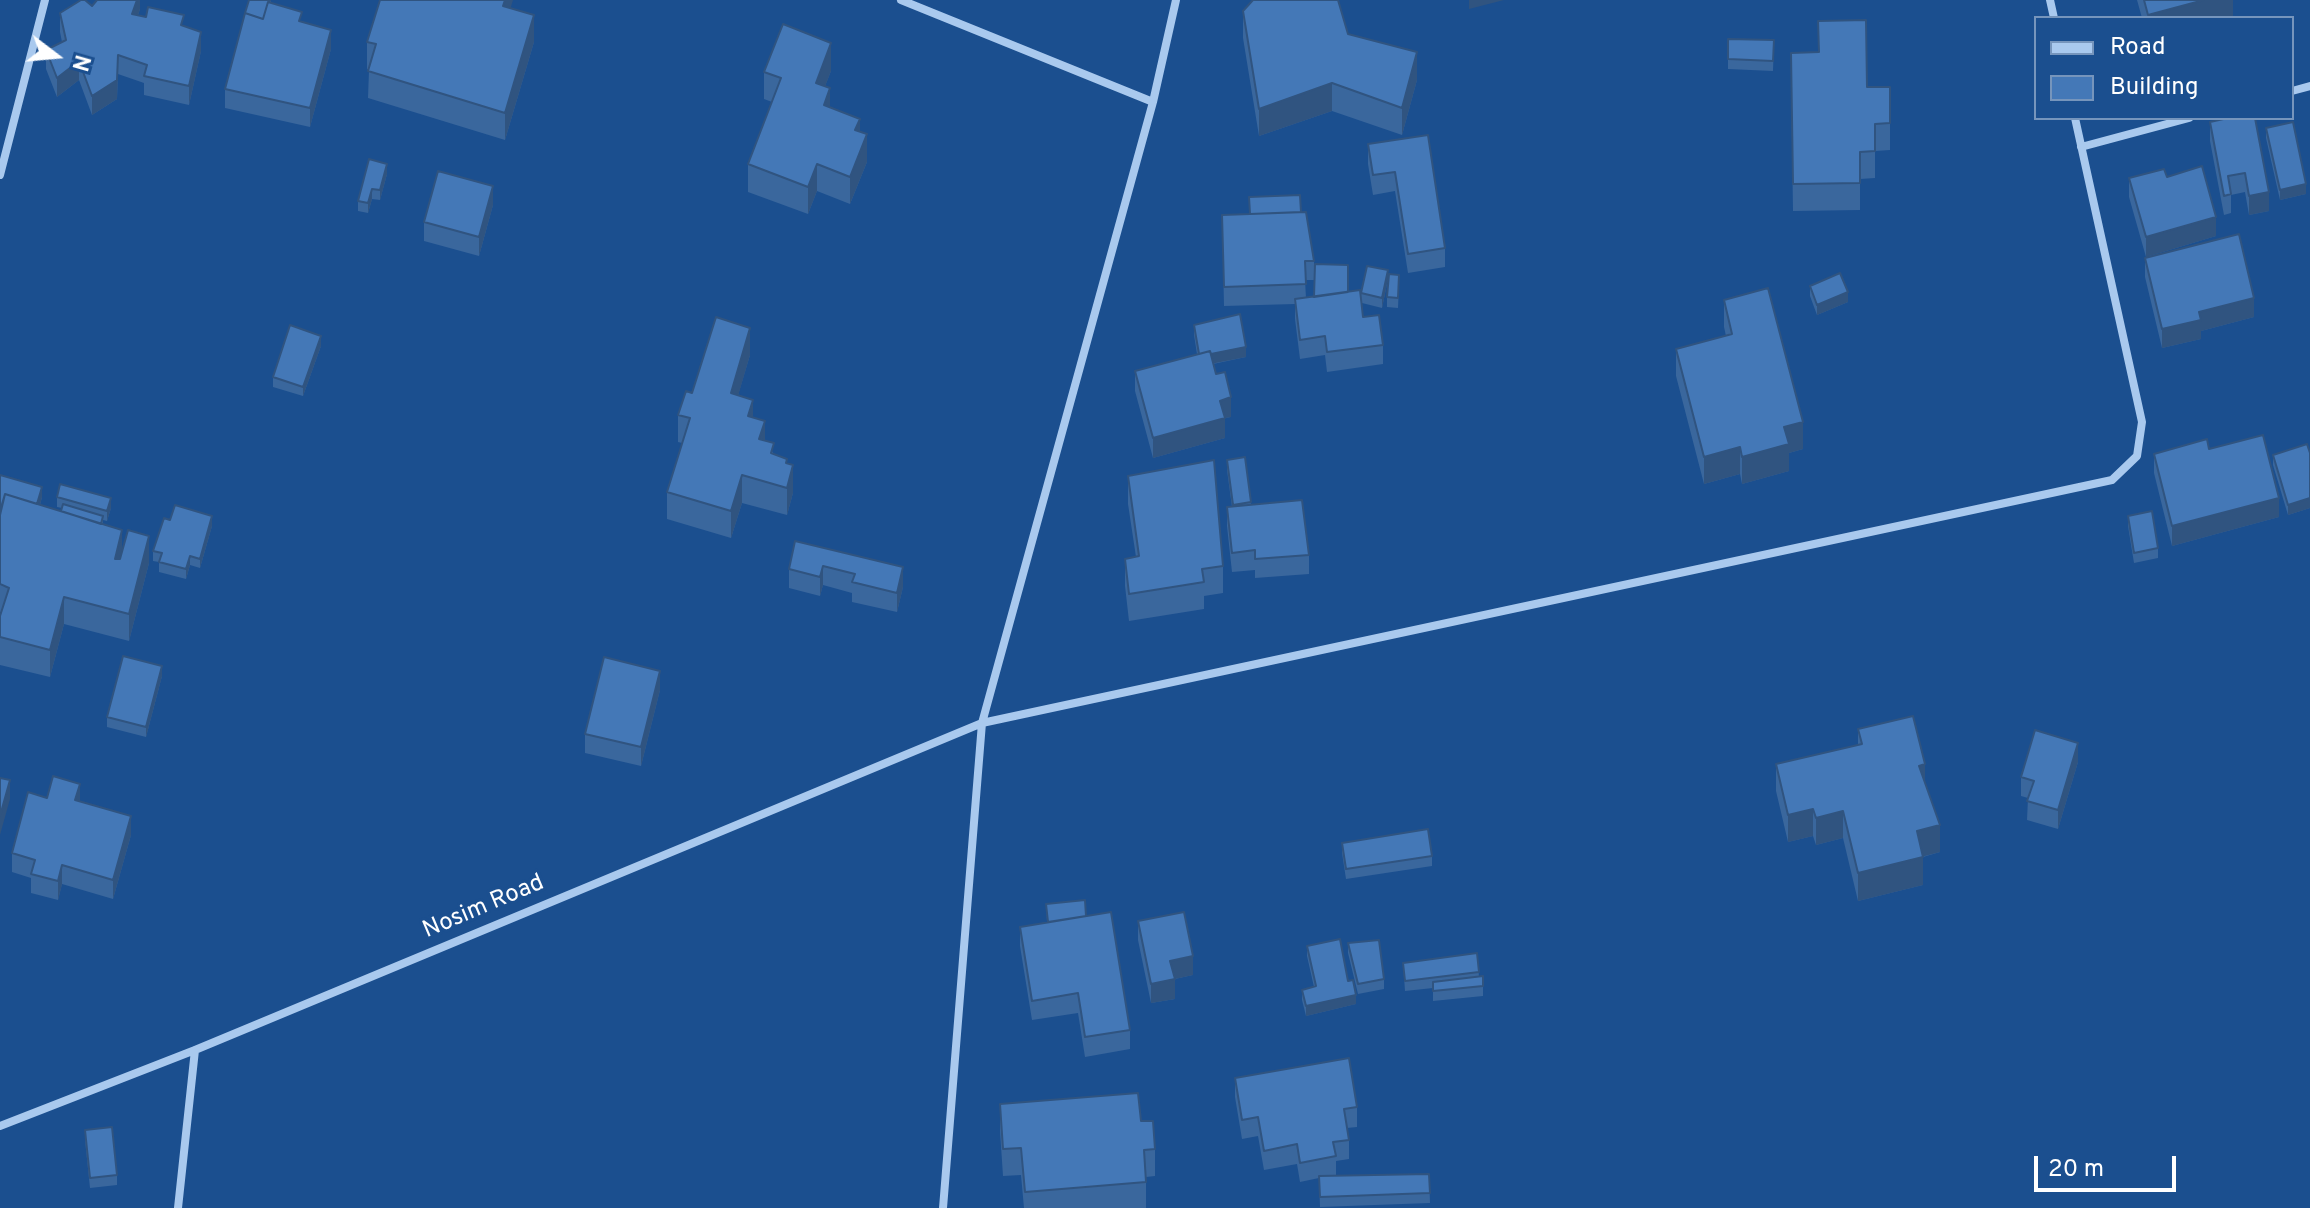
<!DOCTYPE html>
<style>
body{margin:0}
#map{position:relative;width:2310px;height:1208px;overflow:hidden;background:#1b4f8f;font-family:Overpass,sans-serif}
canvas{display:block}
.legend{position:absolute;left:2034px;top:16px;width:260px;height:104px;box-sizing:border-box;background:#1b4f8f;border:2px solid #7695bc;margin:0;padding:10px 14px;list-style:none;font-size:24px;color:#fff}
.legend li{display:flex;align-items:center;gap:16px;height:40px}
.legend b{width:40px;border:2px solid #7695bc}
.north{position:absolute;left:16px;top:16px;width:80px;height:80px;-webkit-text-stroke:6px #1b4f8f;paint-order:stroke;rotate:106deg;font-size:22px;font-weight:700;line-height:32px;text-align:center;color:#fff}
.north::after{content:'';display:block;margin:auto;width:28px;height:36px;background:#fff;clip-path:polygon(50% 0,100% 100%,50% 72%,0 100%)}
.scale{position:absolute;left:2034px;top:1156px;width:142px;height:36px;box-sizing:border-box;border:4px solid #fff;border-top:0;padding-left:10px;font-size:24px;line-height:28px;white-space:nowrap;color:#fff;-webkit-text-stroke:6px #1b4f8f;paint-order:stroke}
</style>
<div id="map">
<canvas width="2310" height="1208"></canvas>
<ul class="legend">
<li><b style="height:10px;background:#a9c9ee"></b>Road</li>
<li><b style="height:22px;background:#4478b7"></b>Building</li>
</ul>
<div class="north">N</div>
<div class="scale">20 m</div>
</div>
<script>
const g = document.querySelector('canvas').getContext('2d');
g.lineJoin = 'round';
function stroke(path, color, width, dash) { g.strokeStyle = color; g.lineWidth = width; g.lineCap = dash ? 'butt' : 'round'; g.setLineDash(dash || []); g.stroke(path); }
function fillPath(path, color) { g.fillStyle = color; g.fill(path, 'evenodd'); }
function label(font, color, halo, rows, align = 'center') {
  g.font = font + ' Overpass,sans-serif'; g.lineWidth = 6; g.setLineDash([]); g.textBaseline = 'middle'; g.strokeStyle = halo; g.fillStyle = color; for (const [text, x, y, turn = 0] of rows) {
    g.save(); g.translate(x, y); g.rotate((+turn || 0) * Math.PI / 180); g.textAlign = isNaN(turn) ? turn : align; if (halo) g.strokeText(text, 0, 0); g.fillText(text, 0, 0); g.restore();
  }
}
stroke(new Path2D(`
 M901 0 1153 102
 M2050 0 2054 18
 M2292 91 2310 86
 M2081 147 2189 118
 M0 175 45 0
 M0 1126 195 1050 982 723 2112 480 2137 456 2142 422 2075 118
 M178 1208 195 1050
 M943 1208 982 723 1153 102 1176 0`), '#a9c9ee', 8);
fillPath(new Path2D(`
 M140 0V9L138 15 184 26 201 51 189 105 144 95V83L118 74 117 99 92 115 79 80 57 97 46 69V50L62 42 60 32V13L92 6Z
 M271 0V3L302 22 331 49 310 127 225 108V89Z
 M2137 0H2233V18H2142Z
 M510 8 534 42 505 140 368 98 369 70 367 69V42Z
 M1243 11 1417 80 1402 135 1332 111 1259 136 1243 38Z
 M1818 21 1867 87H1890V150L1875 151V178L1860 179V210L1793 211 1791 80 1818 52Z
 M1728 39 1774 40 1773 71 1728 69Z
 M831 71 825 86 830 108 860 132 867 162 850 204 817 191 808 214 748 192V164L772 102 764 99V72Z
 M2228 118 2269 211 2249 215 2245 192 2231 195V213L2224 215 2210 141V122Z
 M2266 128 2306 194 2280 200 2266 138Z
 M1428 135 1445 248V267L1408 273 1395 191 1373 195 1368 164V144Z
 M387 174 380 200 372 199 368 213 358 211V201Z
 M2129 178 2216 236 2146 257 2129 197Z
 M493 205 479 256 424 241V222Z
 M1301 212 1314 261V280H1305L1306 298 1348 292 1361 293 1388 279 1382 308 1362 303 1363 317 1383 345V364L1327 372 1325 355 1300 359 1295 319V304L1224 306 1222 215Z
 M2145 258 2254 317 2201 331V339L2162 348 2145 277Z
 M1399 284 1398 308 1387 307V297Z
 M1810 286 1848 302 1817 315 1810 296Z
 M1724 300 1803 449 1789 453V471L1742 484 1740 474 1704 484 1676 376V349L1726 336 1724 327Z
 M1194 325 1246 357 1213 364 1231 417 1225 418V438L1153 458 1135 391V371L1197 354 1194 335Z
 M321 346 303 396 273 387V377Z
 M750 355 738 395 753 418 765 441 774 454 787 464 793 493 787 515 742 503 731 538 667 519V492L682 443 678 442V415L692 393Z
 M2209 449 2279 517 2172 546 2154 473V454Z
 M2310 453V508L2288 515 2273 465V455Z
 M1245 457 1251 505 1309 555V574L1255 578V570L1232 572 1227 526V507H1232L1227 470V460Z
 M0 475 42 497 40 505 61 511 62 508 57 507V497L111 508 107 521 103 520V524L122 550 149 563 129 641 64 624 50 677 0 665V616L1 612H0Z
 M1128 476 1223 566V593L1204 596V609L1129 621 1125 586V559L1136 557 1128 504Z
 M2128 516 2158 548V558L2134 563 2128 526Z
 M170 520 212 526 200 568 190 565 186 579 159 572V562L153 561V551Z
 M795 541 903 587 897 612 852 602V593L823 585 820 596 789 588V569Z
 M162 676 146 737 107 727V717Z
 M660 690 641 766 585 753V734Z
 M1858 729 1925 784 1940 852 1923 857V885L1858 901 1843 838 1816 845 1813 836 1788 842 1776 791V764L1858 745Z
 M2078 762 2058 829 2027 820 2028 798 2021 796V777Z
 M47 798 80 801 131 835 113 899 62 884 58 900 31 893V878L12 872V853Z
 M1342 843 1432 856V866L1346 879 1342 853Z
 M1046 904 1086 916 1130 1030V1049L1085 1057 1078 1013 1032 1020 1020 946V927L1047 922Z
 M1138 921 1193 975 1175 979V999L1151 1003 1138 940Z
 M1348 943 1384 979V989L1358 994 1348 953Z
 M1307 946 1348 981 1356 1004 1306 1016 1302 1000V990L1314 987 1307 956Z
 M1477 953 1479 977 1483 976V996L1433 1001V988L1405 991 1403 963Z
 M1235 1078 1357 1107V1127L1347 1128 1349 1140V1159L1336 1161V1176L1429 1174 1430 1203 1320 1207 1319 1178 1300 1182 1297 1164 1264 1170 1258 1136 1242 1139 1235 1097Z
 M1000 1104 1141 1121 1155 1149V1176L1146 1177V1208H1024L1021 1175 1003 1176 1000 1131Z
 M85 1130 117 1175V1185L90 1188 85 1140Z`), '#3a679d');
fillPath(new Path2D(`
 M137 0H140V9L132 33V14Z
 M505 0H513L503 33V6Z
 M1469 0H1504L1469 9Z
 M2204 0H2233V18H2148V15Z
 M534 15V42L505 140V113Z
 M331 30V49L310 127V108Z
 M201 32V51L189 105V86Z
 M831 43V71L816 110V83Z
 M1417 52V80L1402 135V108Z
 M79 61V80L57 97V78Z
 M118 74 117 99 92 115V96Z
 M1332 83V111L1259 136V109Z
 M830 88V116L824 105Z
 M860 119V146L855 130Z
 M867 134V162L850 204V177Z
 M387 164V174L380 200V190Z
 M817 164V191L808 214V187Z
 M2306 184V194L2280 200V190Z
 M493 186V205L479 256V237Z
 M372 189V199L368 213V203Z
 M2269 192V211L2249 215V196Z
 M2216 217V236L2146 257V237Z
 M1388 270V279L1382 308V298Z
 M1848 292V302L1817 315V305Z
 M2254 298V317L2201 331V339L2162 348V329L2199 312Z
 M750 328V355L731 420V393Z
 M321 336V346L303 396V387Z
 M1246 347V357L1200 366V356Z
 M1231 397V417L1225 418V438L1153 458V438L1220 401Z
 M753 400V427L748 416Z
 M765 421V448L759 439Z
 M1803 422V449L1789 453V471L1742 484V457L1784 427Z
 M1740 447V474L1704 484V457Z
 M793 465V493L787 515V488Z
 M742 475V503L731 538V511Z
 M42 487V497L35 524V514Z
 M111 498V508L107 521V511Z
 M2279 498V517L2172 546V526Z
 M2310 498V508L2288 515V505Z
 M212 516V526L200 568V559Z
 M122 530V558L115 586V559Z
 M149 536V563L129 641V614Z
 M190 556V565L186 579V569Z
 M823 566V585L820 596V577Z
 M903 567V587L897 612V593Z
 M64 597V624L50 677V650Z
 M162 666V676L146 737V727Z
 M660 671V690L641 766V747Z
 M2078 743V762L2058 829V810Z
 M1925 764V792L1919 766Z
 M10 780V799L0 835V816Z
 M80 784V803L75 800Z
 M1813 809V836L1788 842V815Z
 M1843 811V838L1816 845V818Z
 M131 816V835L113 899V880Z
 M1940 825V852L1917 858V831Z
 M1923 857V885L1858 901V873Z
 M62 865V884L58 900V881Z
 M1193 956V975L1170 980V961Z
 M1175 979V999L1151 1003V984Z
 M1356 995V1004L1306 1016V1006Z`), '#305480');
const building = new Path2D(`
 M81 0H85L92 6 97 0H137L132 14 146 17 148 7 184 15 181 25 201 32 189 86 144 76 147 65 118 55 117 80 92 96 79 61 57 78 46 50 66 40 60 13Z
 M249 0H270L269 2H268L263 19 245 13Z
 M380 0H505L503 6 534 15 505 113 368 71 376 44 367 42Z
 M1253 0H1338L1348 34 1417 52 1402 108 1332 83 1259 109 1243 11Z
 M2144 0H2204L2148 15Z
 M268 2 302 12 299 21 331 30 310 108 225 89 245 13 263 19Z
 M1866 20 1867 87H1890V123L1875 124V151L1860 152V183L1793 184 1791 53 1819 52 1818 21Z
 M783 24 831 43 816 83 830 88 824 105 860 119 855 130 867 134 850 177 817 164 808 187 748 164 781 78 764 72Z
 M1728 39 1774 40 1773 61 1728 59Z
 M2228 118H2255L2269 192 2249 196 2245 173 2228 176 2231 194 2224 196 2210 122Z
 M2293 122 2306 184 2280 190 2266 128Z
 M1428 135 1445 248 1408 254 1395 172 1373 175 1368 144Z
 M369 159 387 164 380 190 372 189 368 203 358 201Z
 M2202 166 2216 217 2146 237 2129 178 2164 169 2167 177Z
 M438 171 493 186 479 237 424 222Z
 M1300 195 1301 212 1250 214 1249 197Z
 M1306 212 1314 261H1305L1306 284 1224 287 1222 215Z
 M2239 234 2254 298 2199 312 2201 320 2162 329 2145 258Z
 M1315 264 1348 265V292L1314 297Z
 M1367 266 1388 270 1382 298 1361 293Z
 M1840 273 1848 292 1817 305 1810 286Z
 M1389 274 1399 275 1398 298 1387 297Z
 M1768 288 1803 422 1784 427 1789 444 1742 457 1740 447 1704 457 1676 349 1732 334 1724 300Z
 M1360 290 1363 317 1379 315 1383 345 1327 352 1325 336 1300 340 1295 299Z
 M1240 314 1246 347 1211 354 1210 351 1199 354 1194 325Z
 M716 317 750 328 731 393 753 400 748 416 765 421 759 439 774 443 771 453 787 459 786 463 793 465 787 488 742 475 731 511 667 492 690 418 678 415 686 391 692 393Z
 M290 325 321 336 303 387 273 377Z
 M1210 351 1216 374 1225 372 1231 397 1220 401 1225 418 1153 438 1135 371Z
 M2263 435 2279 498 2172 526 2154 454 2207 439 2209 449Z
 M2307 444 2310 453V498L2288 505 2273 455Z
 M1245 457 1251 502 1233 505 1227 460Z
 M1214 460 1223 566 1202 569 1204 582 1129 594 1125 559 1139 556 1128 476Z
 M0 475 42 487 37 504 5 494 0 511Z
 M60 484 111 498 107 511 57 497Z
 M5 494 122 530 115 559H120L128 530 149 536 129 614 64 597 50 650 0 637V616L9 588 0 584V515Z
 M1302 500 1309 555 1255 559V550L1232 553 1227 507Z
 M63 504 103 516 101 524 61 511Z
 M175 505 212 516 200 559 190 556 186 569 159 562 162 553 153 551 164 518 170 520Z
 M2152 511 2158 548 2134 553 2128 516Z
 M795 541 903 567 897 593 852 582 855 574 823 566 820 577 789 569Z
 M123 656 162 666 146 727 107 717Z
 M604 657 660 671 641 747 585 734Z
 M1913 716 1925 764 1919 766 1940 825 1917 831 1923 857 1858 873 1843 811 1816 818 1813 809 1788 815 1776 764 1862 744 1858 729Z
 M2035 730 2078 743 2058 810 2027 801 2034 781 2021 777Z
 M53 776 80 784 75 800 131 816 113 880 62 865 58 881 31 874 35 860 12 853 28 792 47 798Z
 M0 778 10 780 0 816Z
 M1428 829 1432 856 1346 869 1342 843Z
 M1085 900 1086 916 1048 922 1046 904Z
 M1111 912 1130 1030 1085 1037 1078 993 1032 1001 1020 927Z
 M1184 912 1193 956 1170 961 1175 979 1151 984 1138 921Z
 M1340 939 1348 981 1353 980 1356 995 1306 1006 1302 990 1316 986 1307 946Z
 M1379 940 1384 979 1358 984 1348 943Z
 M1477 953 1479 972 1405 981 1403 963Z
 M1483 976V986L1433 991V982Z
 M1349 1058 1357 1107 1344 1109 1349 1140 1333 1142 1336 1156 1300 1163 1297 1144 1264 1151 1258 1117 1242 1120 1235 1078Z
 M1138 1093 1141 1121H1153L1155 1149 1144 1150 1146 1182 1025 1192 1021 1148 1003 1149 1000 1104Z
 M112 1127 117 1175 90 1178 85 1130Z
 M1429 1174 1430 1193 1320 1197 1319 1176Z`);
fillPath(building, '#4478b7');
stroke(building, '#305480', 2);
label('24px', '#fff', '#1b4f8f', [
 ["Nosim Road",484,908,-23]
]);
</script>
